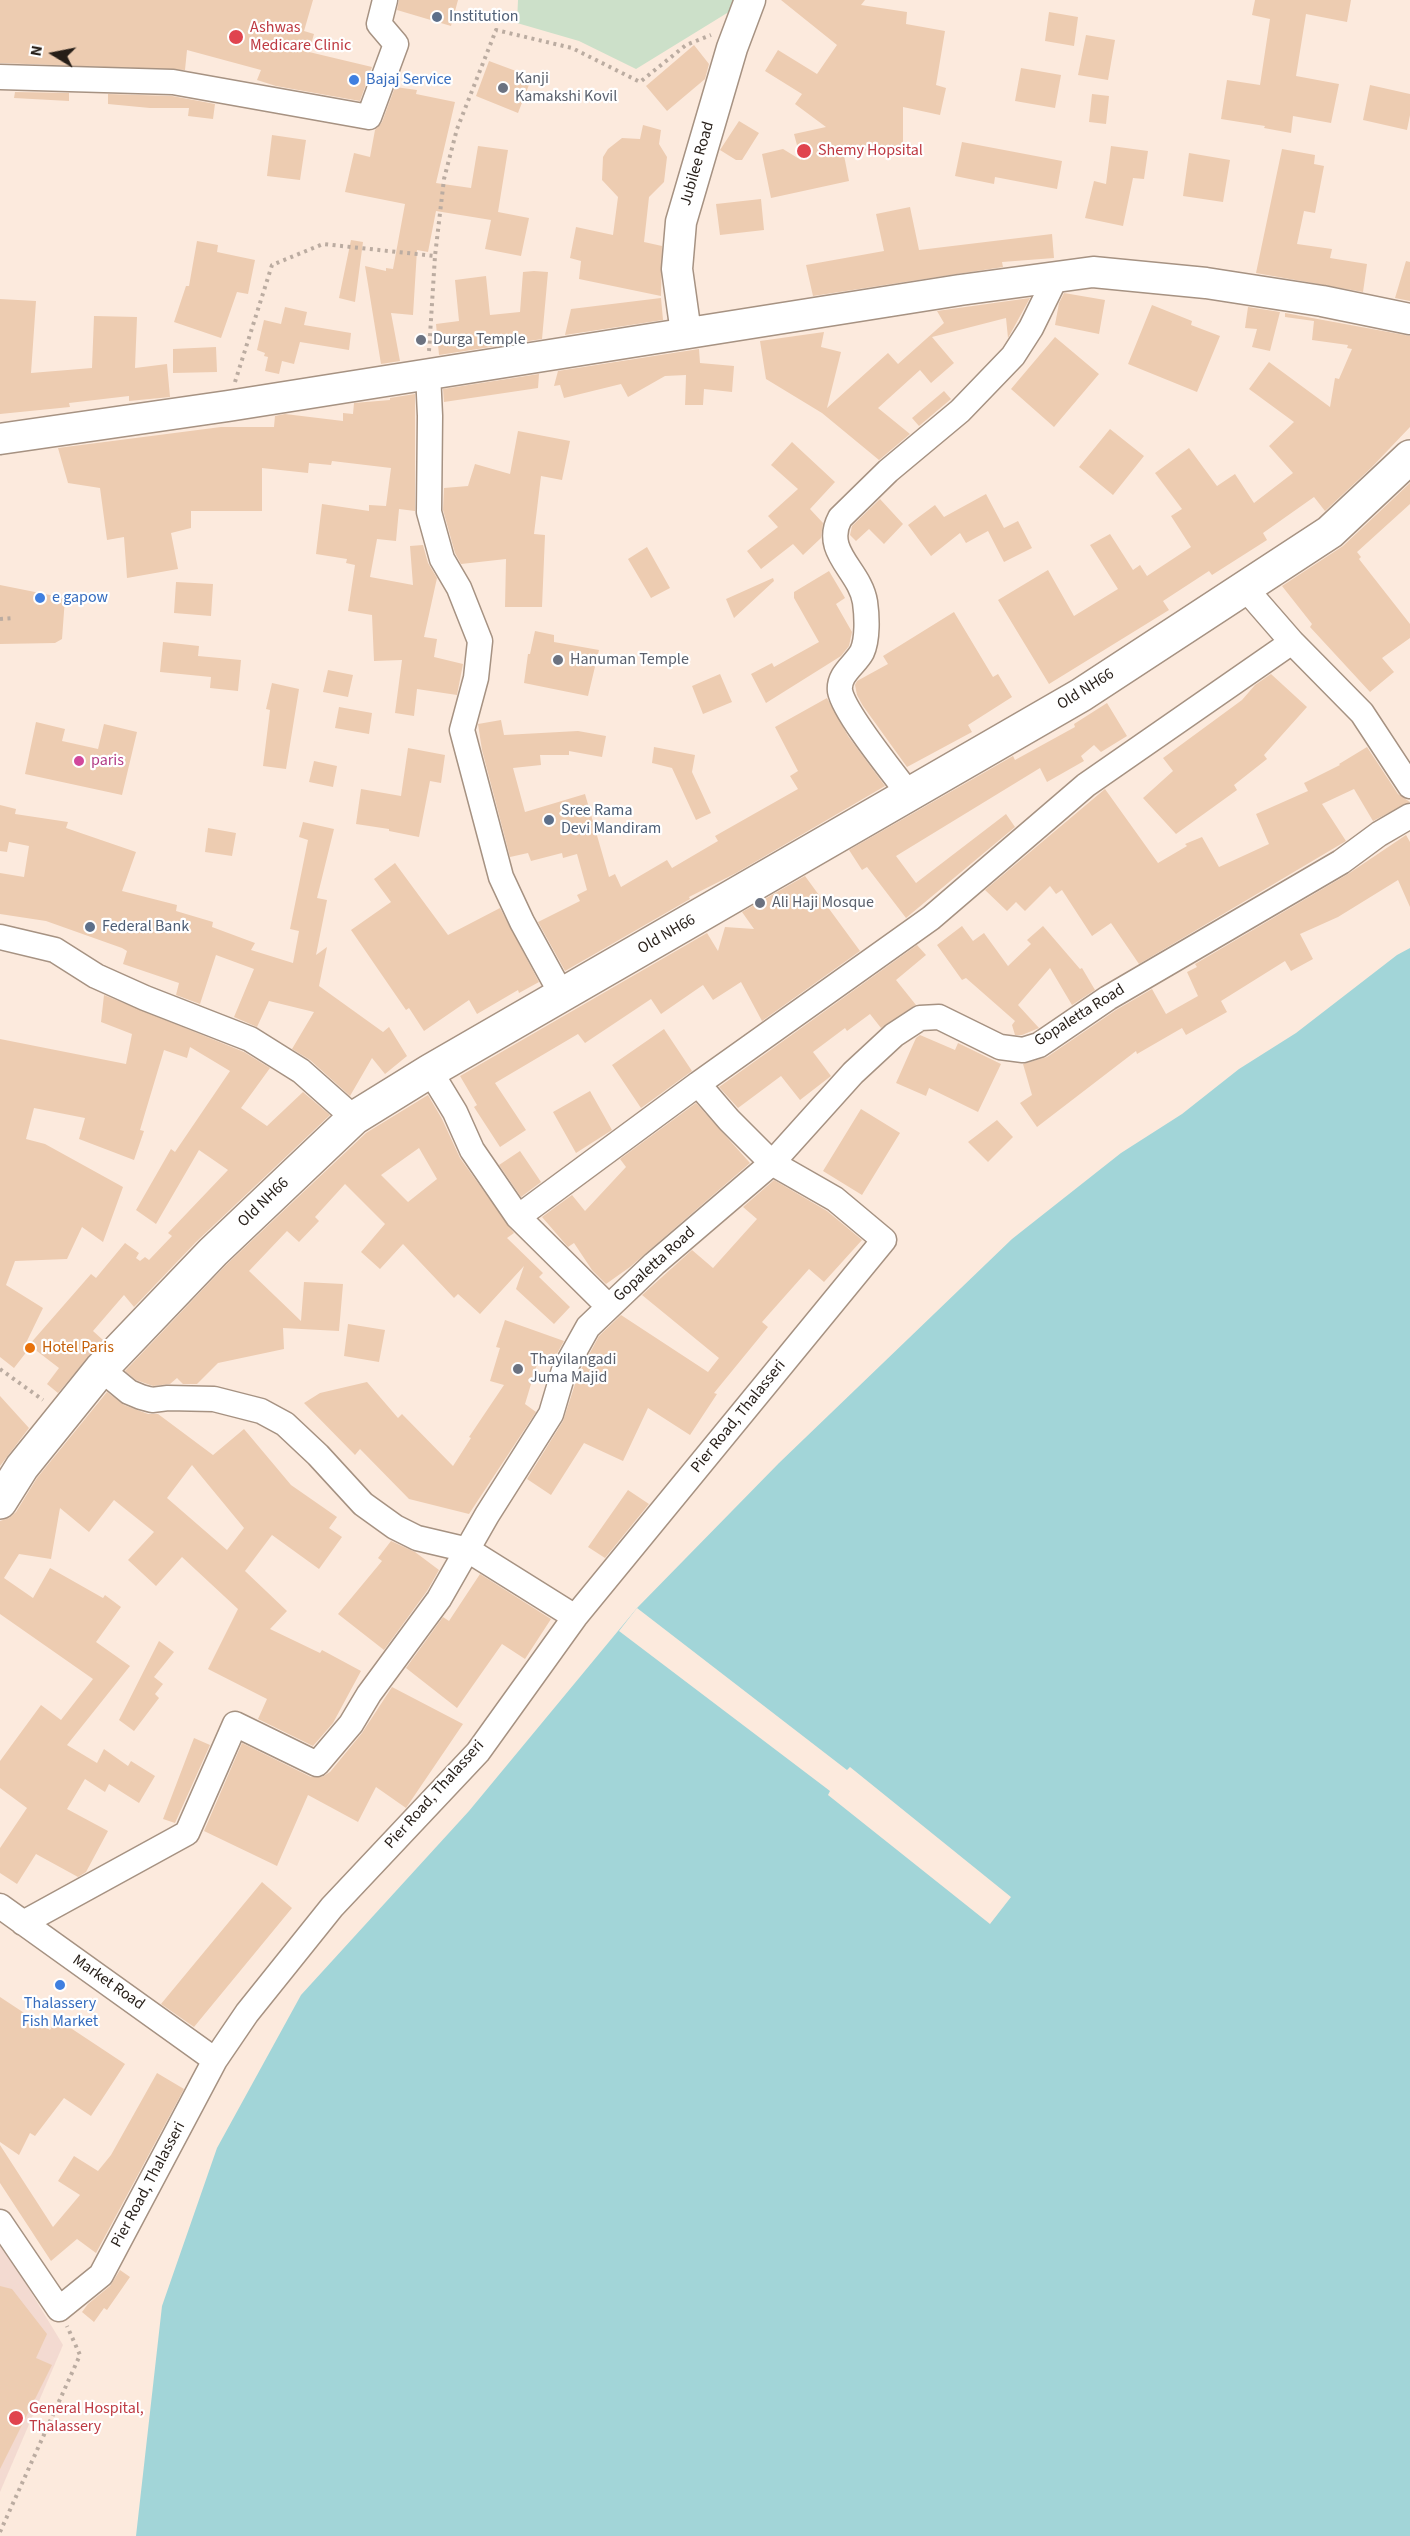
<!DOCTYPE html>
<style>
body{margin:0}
#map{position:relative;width:1410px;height:2536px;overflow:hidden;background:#fceadd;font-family:"Source Sans 3",sans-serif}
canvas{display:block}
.north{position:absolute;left:24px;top:24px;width:60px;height:60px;-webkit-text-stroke:4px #fff;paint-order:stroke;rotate:280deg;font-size:16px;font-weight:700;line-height:24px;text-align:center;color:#261e18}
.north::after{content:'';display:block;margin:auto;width:21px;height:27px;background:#261e18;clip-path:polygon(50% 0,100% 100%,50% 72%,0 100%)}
</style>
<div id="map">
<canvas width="1410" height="2536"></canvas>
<div class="north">N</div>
</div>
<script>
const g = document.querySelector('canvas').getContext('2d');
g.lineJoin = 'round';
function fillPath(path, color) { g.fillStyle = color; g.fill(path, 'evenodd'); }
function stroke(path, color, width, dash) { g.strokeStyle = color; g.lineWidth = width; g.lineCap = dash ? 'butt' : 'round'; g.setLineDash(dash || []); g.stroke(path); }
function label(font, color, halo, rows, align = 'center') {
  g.font = font + ' "Source Sans 3",sans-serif'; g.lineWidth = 4.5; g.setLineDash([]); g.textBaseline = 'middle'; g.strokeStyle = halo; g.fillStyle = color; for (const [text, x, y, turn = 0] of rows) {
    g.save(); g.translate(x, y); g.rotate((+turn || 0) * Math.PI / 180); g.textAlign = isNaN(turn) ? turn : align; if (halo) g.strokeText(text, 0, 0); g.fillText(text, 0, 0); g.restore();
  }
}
fillPath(new Path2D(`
 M0 2241 63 2345 0 2492Z`), '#f3dad1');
fillPath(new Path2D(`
 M518 0H735L732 10 636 69 579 41 517 23Z`), '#cce0c9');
fillPath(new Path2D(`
 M1410 948V2536H136L162 2306 217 2148 301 1995 469 1811 637 1608 779 1463 1012 1239 1121 1153 1182 1114 1239 1069 1296 1033 1397 955Z`), '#a2d5d8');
fillPath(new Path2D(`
 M637 1608 847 1770 850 1767 1011 1897 990 1924 828 1795 830 1791 619 1631Z`), '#fceadd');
fillPath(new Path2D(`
 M0 0H313L304 31 314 34 309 52 372 67 360 101 276 86 257 80 261 70 187 50 185 70 0 63Z
 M399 0H458L451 26 397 10Z
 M781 0H865L861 5 907 12 906 24 945 31 936 85 946 88 940 115 903 107V151L843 150 849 181 771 198 762 154 783 149 801 160 794 134 826 127 795 104 802 94 765 71 778 50 817 74 837 45Z
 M1255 0H1351L1347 22 1306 14 1296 76 1339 84 1331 123 1293 116 1291 133 1264 128 1265 126 1221 119 1227 80 1260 85 1270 19 1252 15Z
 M1049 12 1078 17 1074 46 1045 41Z
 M1086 35 1115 40 1108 80 1078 75Z
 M694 45 709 64 705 79 667 111 646 86Z
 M489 61 532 77 518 113 476 96Z
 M1021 68 1061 75 1055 108 1015 101Z
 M1370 85 1410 94V115L1407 130 1363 120Z
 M395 87 417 90 416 94 455 102 436 183 471 188 478 146 508 150 498 212 529 218 521 256 485 249 491 220 436 211 428 252 417 250 413 315 391 313 400 361 381 364 365 266 386 271V268L393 269 405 204 345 192 354 153 370 157 375 130 382 122Z
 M15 92 69 93V101L14 98Z
 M108 94 172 96 215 104 213 119 188 116 189 108H150L108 104Z
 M1092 94 1109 96 1106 124 1089 122Z
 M739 121 759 133 742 160H736L720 150Z
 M643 125 661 130 659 144 667 157 664 182 649 197 644 242 662 246 661 296 579 279 581 261 570 258 576 227 613 235 618 197 602 180 603 157 608 149 622 138 640 139Z
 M272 135 306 140 300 180 267 176Z
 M962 142 1062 161 1057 189 995 177 994 184 955 176Z
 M1111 146 1148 151 1144 179 1133 178 1123 226 1085 218 1094 181 1106 184Z
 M1282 149 1315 155 1314 164 1324 166 1315 213 1304 211 1297 244 1332 249 1330 258 1367 264 1363 292 1256 273Z
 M1189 153 1230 160 1223 202 1183 196Z
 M761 199 764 230 720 235 716 204Z
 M910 207 919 250 1052 234 1054 258 1002 262 1003 267 813 296 806 265 884 251 876 214Z
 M351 240 363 242 355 302 339 298Z
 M197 241 218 245 217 252 255 260 248 294 237 292 221 338 174 322 186 286H189Z
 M1406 261 1410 262V301L1395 298Z
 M534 271 548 272 542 339 439 355 436 324 459 321 455 280 486 276 490 315 520 312 523 272Z
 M1064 293 1105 300 1099 334 1055 325 1059 303Z
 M661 298 663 320 565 335 571 309Z
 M1030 298 1008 338 1006 318 932 337 954 363 931 383 920 370 878 408 910 434 879 460 822 413 766 379 760 341 824 332 821 347 841 352 827 408 888 353 898 364 944 323 937 311Z
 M0 299 36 301 31 373 92 368 94 316 137 317 135 368 167 364 170 397 129 401V396L69 403 70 407 0 414Z
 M1152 305 1192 321 1191 325 1220 336 1197 392 1128 364Z
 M285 307 307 312 304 325 351 333 349 350 300 342 294 364 282 361 279 374 265 371 268 357 264 356 265 353 257 350 264 320 281 324Z
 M1248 307 1280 312 1270 351 1252 347 1257 329 1245 328Z
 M1285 313 1410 336V427L1371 468 1325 511 1314 497 1263 533 1267 540 1212 575 1209 571 1163 601 1169 610 1049 684 998 600 1048 570 1074 616 1118 589 1090 545 1110 534 1133 570 1140 565 1147 576 1191 547 1171 516 1182 509 1155 473 1189 448 1217 486 1235 474 1254 503 1293 473 1269 446 1294 422 1249 389 1269 362 1330 407 1335 378 1339 379 1352 349 1347 348 1348 345 1312 340 1314 321 1285 317Z
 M1055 337 1099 374 1054 427 1011 389Z
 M216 347 217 372 173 373V349Z
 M699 349 700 363 734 366 732 392 704 389 703 405H685L686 375 665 376 628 397 621 384 564 398 560 385 554 386 558 371Z
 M539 374 538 388 444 402 443 389Z
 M944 391 951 399 919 426 912 418Z
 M415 394V511L399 509 396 541 377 539 370 577 413 585 410 546 423 545 428 563 437 578 424 637 437 639 434 657 463 664 457 695 417 689 414 716 395 713 402 660 374 661 372 615 348 611 355 565 346 563 347 559 316 554 322 504 369 511V505L386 506 391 468 332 461 331 465 309 463 308 473 262 468V511H191V528L171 533 178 569 127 578 124 537 107 540 100 488 68 483 58 448 221 427H274L275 416 285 414 343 421V413L353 414 354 403 390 400V398Z
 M1110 429 1144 456 1113 495 1079 467Z
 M518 431 570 441 562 480 541 476 534 534 545 535 542 607H505L506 559 461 564 455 553 443 510 444 488 468 486 475 464 510 474Z
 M792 442 835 482 810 509 823 523 821 538 803 555 793 544 761 569 747 551 778 527 768 516 798 489 771 465Z
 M1410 483V504L1357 552 1361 557 1359 559 1410 624V638L1382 658 1394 672 1370 692 1310 627 1312 624 1282 586 1343 546Z
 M986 494 1004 528 1018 521 1032 548 1004 562 988 531 966 543 960 533 931 556 908 525 935 505 944 517Z
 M880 499 903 524 884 544 869 529 856 541 850 535 852 526Z
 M647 547 670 588 651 598 628 559Z
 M829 571 845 598 836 604 852 632 849 646 841 656 766 703 751 674 772 663 774 667 819 642 794 598V592Z
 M773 578 774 581 734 618 726 599Z
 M176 582 213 584 211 616 174 613Z
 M0 585 65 598 62 639 55 643 0 644Z
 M954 612 993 677 998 674 1012 697 968 725 972 732 907 767 863 706 857 695 855 685 857 681 888 664 883 656Z
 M535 631 554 635V642L599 650 588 696 524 683 528 654H530Z
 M163 642 199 646 198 656 241 660 238 691 210 688 211 677 160 672Z
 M328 670 353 675 348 697 323 692Z
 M720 674 732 702 703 714 692 686Z
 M1271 674 1307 707 1264 755 1267 759 1234 785 1237 790 1176 834 1143 798 1173 771 1163 758 1242 700 1255 685Z
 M272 683 299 689 286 769 263 766 270 710 266 709Z
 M827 698 848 736 885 786 736 873 689 897 690 899 565 971 538 922 580 901 577 895 587 890 577 854 563 858 562 853 531 861 528 853 510 857 482 750 478 724 501 720 504 735 578 731 606 736 602 757 569 751V755H540L541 765 513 768 525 812 585 794 609 877 615 874 621 887 667 860 672 868 718 841 715 836 798 789 790 776 798 771 775 727Z
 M1107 703 1127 736 1101 752 1094 745 1081 756 1084 761 1047 782 1040 768 896 856 916 883 1006 814 1015 827 906 918 867 867 862 870 849 850 1013 756 1015 760 1075 727 1074 724Z
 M339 707 372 713 369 734 335 728Z
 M36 722 65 729 62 741 98 749 104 724 137 732 122 795 25 774Z
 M654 747 695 755 692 772 711 813 696 820 672 768 652 763Z
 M1367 747 1398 794 1410 802 1373 821 1354 789 1322 804 1346 841 1139 964 1111 923 1092 936 1062 890 1056 894 1050 886 1025 911 1016 902 1007 911 985 890 1105 789 1158 863 1187 846 1185 844 1202 837 1219 867 1269 844 1256 814 1308 791 1304 783 1340 765 1339 764Z
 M408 748 445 755 441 783 430 781 419 837 389 831V829L356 824 361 789 401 796Z
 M314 761 337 766 333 787 309 782Z
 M0 805 16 809 15 814 68 822 66 828 136 852 122 891 177 905 176 911 213 922 212 927 255 943 251 950 293 963 299 931 290 929 308 840 299 837 303 822 334 829 317 898 327 900 316 955 327 947 319 986 383 1032 389 1027 407 1056 385 1074 372 1058 350 1096 310 1060 292 1049 314 1012 269 1001 257 1027 234 1017 254 969 216 955 200 1004 176 995 179 983 123 964 127 951 122 948 46 921 0 914V873L24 877 29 846 9 842 7 852 0 851Z
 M208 828 236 833 232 856 205 852Z
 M1406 835 1410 842V907L1398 880 1338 917 1300 934 1313 959 1291 971 1285 961 1221 1001 1227 1012 1186 1035 1182 1028 1137 1054 1136 1051 1037 1127 1020 1103 1032 1095 1023 1064 1047 1057 1116 1010 1152 989 1166 1014 1198 996 1187 972 1197 967 1195 964 1348 874Z
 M395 863 448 935 500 908 539 982 519 993 518 990 477 1014 469 1000 424 1031 409 1008 406 1010 351 930 391 902 374 879Z
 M805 876 860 951 762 1021 741 982 713 1000 703 985 661 1014 651 999 585 1043 578 1034 495 1083 526 1130 500 1147 474 1107 477 1105 460 1076 707 933 718 951 725 927 754 929 742 912Z
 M962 926 973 941 984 933 1008 966 1031 944 1027 940 1043 926 1080 969 1082 968 1095 990 1072 1005 1050 968 1018 1005 1039 1028 1022 1035H1015L1012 1025 1015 1021 966 978 962 980 937 945Z
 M917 945 926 955 896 980 916 1005 881 1028 870 1014 847 1031 845 1028 813 1052 831 1076 800 1100 781 1076 738 1108 719 1087Z
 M104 995 244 1052 270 1068 241 1108 267 1126 303 1092 330 1115 196 1242 134 1307 124 1295 93 1331 103 1340 58 1393 47 1384 59 1368 29 1345 91 1274 96 1278 125 1243 139 1253 136 1258 140 1261 145 1257 149 1260 172 1236 168 1233 228 1170 199 1150 156 1224 136 1210 171 1149 175 1152 230 1071 190 1047 187 1058 164 1050 140 1130 144 1131 134 1160 79 1139 85 1118 34 1108 26 1139 45 1144 123 1187 103 1242 82 1227 67 1259 15 1261 6 1285 43 1308 24 1347 28 1350 14 1368 0 1357V1039L126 1064 132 1034 101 1022Z
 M664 1029 692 1071 641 1108 612 1065Z
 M920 1035 955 1050 958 1043 1001 1064 978 1112 929 1088 926 1096 896 1083 916 1038Z
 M590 1091 612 1130 576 1153 553 1112Z
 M428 1095 442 1119 460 1158 514 1233 507 1238 543 1273 539 1277 570 1307 554 1324 516 1289 524 1266 480 1314 458 1294 454 1298 403 1244 380 1269 361 1252 385 1224 345 1184 315 1217 319 1221 299 1242 287 1231 249 1271 301 1321 304 1282 343 1284 339 1331 283 1328 284 1349 218 1363 197 1384H183L177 1378 170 1384 153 1386 136 1380 125 1371 226 1265 366 1133ZM419 1148 437 1179 408 1202 381 1175Z
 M696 1103 750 1163 630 1267 606 1284 592 1270 574 1243 568 1247 542 1217 572 1195 585 1211 626 1167 620 1159Z
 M861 1109 900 1133 862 1195 823 1171Z
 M997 1120 1013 1137 988 1162 968 1142Z
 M520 1151 541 1182 521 1197 499 1165Z
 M774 1180 827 1211 862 1240 824 1282 809 1269 762 1322 768 1327 714 1393 717 1394 690 1435 648 1408 623 1461 584 1443 551 1495 527 1479 563 1421 578 1375 599 1336 621 1315 708 1372 719 1358 642 1295 692 1250 713 1268 757 1219 743 1207Z
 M505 1320 564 1341 550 1366 538 1361 525 1404 536 1412 469 1514 409 1499 360 1449 355 1455 304 1403 320 1393 367 1382 398 1418 402 1414 453 1466 471 1438 469 1437 504 1385 490 1381 500 1348 496 1347Z
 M348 1324 385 1330 379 1362 344 1356Z
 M107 1392 124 1405 148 1414H158L213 1455 244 1429 291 1485 337 1517 329 1528 342 1537 319 1569 272 1535 245 1571 287 1611 270 1629 320 1653 322 1650 361 1671 333 1723 313 1746 258 1719 267 1699 208 1669 238 1609 182 1557 156 1586 128 1560 154 1532 114 1500 89 1532 60 1508 51 1559 19 1554 4 1578 33 1598 50 1568 103 1598 105 1595 121 1607 96 1642 130 1666 67 1745 97 1763 104 1749 128 1766 131 1761 155 1776 139 1803 109 1784 105 1792 85 1779 67 1809 108 1831 86 1872 78 1877 36 1854 17 1884 0 1873V1848L27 1808 0 1788V1761L41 1705 61 1720 93 1679 0 1614V1521L9 1518 16 1512 37 1478ZM192 1465 244 1528 227 1550 167 1498Z
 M0 1396 29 1428 0 1466Z
 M628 1490 649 1504 605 1558 588 1547Z
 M391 1541 415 1552 439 1570 427 1591 384 1650 338 1614 382 1561 378 1558Z
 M480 1574 551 1619 525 1659 502 1644 457 1708 406 1668 443 1617 449 1621Z
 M159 1641 174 1652 154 1677 163 1684 155 1694 159 1698 134 1731 119 1720Z
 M392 1687 463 1724 406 1808 376 1787 358 1822 308 1795 277 1866 204 1831 242 1743 311 1777H322L330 1772 362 1733Z
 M194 1738 210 1745 175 1823 163 1819Z
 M262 1882 292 1908 194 2027 161 2004Z
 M0 1997 50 2030 57 2019 125 2064 91 2116 64 2098 35 2136 30 2133 19 2155 0 2142Z
 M157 2073 184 2089 96 2253 77 2239 51 2261 0 2183V2145L53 2227 80 2195 58 2181 74 2156 98 2171 111 2155Z
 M120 2270 130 2277 107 2310 104 2308 94 2322 82 2312 88 2304 110 2286Z
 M0 2286 12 2289 47 2334 36 2358 52 2365 0 2469Z`), '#edccb1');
const minor = new Path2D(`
 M0 77 173 82 369 117 396 44 379 24 385 0
 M428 373 430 416 429 512 442 559 459 588 480 641 476 678 462 730 501 877 522 922 562 995
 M1245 588 1292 642 1362 713 1410 786
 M909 794C894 774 844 713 840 691 838 674 855 665 862 652 868 639 867 616 865 602 860 570 822 552 840 518L888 471 960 411 1013 356 1031 328 1056 277
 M0 937 55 950 96 976 145 998 250 1039 301 1071 354 1118
 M430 1071 455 1112 472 1150 518 1217 608 1306
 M698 1084 931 918 1086 785 1292 642
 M101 1369 129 1392 141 1397 152 1400 168 1398 214 1399 261 1411 285 1424 318 1455 363 1504 395 1527 417 1538 468 1550 575 1617
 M0 1906 215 2060
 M23 1923 187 1833 235 1724 317 1764 351 1724 369 1694 439 1599 487 1515 551 1414 564 1370 588 1327 654 1264 772 1163 853 1073 894 1035 920 1018 939 1017 1000 1047 1023 1050 1039 1045 1108 998 1341 862 1379 834 1410 816
 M0 2222 59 2309 101 2275 215 2060 247 2013 332 1907 478 1752 575 1617 884 1240 835 1199 772 1163 729 1120 698 1084 518 1217`);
const tertiary = new Path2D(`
 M686 333 677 269 681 222 732 48 750 0
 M0 439 228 406 960 290 1093 272 1206 283 1322 301 1410 319`);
const primary = new Path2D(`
 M0 1502 22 1467 101 1369 213 1252 354 1118 430 1071 1081 695 1330 532 1410 457`);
stroke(minor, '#a69282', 27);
stroke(tertiary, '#a69282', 33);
stroke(primary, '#a69282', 36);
stroke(new Path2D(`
 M429 351 435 256
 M235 382 272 265 323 244 435 256 444 179 457 129 496 30 572 48 640 82 686 45 711 35
 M0 619 13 618
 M0 1369 43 1400
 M0 2532 80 2355 67 2326`), '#bbaca1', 4, [3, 4.5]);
stroke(minor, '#fff', 24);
stroke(tertiary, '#fff', 30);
stroke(primary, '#fff', 33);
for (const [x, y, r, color] of [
 [437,17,6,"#5c6f8a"],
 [236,37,8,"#e0444e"],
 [354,80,6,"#3f7fe0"],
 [503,88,6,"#6b7280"],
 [804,151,8,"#e0444e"],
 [421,340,6,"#6b7280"],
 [40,598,6,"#3f7fe0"],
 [558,660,6,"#6b7280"],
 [79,761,6,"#d1479c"],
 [549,820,6,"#5c6f8a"],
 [760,903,6,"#6b7280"],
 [90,927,6,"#5c6f8a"],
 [30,1348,6,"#e8710a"],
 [518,1369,6,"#6b7280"],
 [60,1985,6,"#3f7fe0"],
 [16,2418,8,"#e0444e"]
]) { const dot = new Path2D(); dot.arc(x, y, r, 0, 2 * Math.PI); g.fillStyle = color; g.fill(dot); stroke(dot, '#fff', 2); }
label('16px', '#4e5e75', '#fff', [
 ["Institution",449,17],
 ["Sree Rama",561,811],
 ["Devi Mandiram",561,829],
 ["Federal Bank",102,927]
], 'left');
label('16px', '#be3a42', '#fff', [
 ["Ashwas",250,28],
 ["Medicare Clinic",250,46],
 ["Shemy Hopsital",818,151],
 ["General Hospital,",29,2409],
 ["Thalassery",29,2427]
], 'left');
label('16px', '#5b616d', '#fff', [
 ["Kanji",515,79],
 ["Kamakshi Kovil",515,97],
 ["Durga Temple",433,340],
 ["Hanuman Temple",570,660],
 ["Ali Haji Mosque",772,903],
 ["Thayilangadi",530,1360],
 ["Juma Majid",530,1378]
], 'left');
label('16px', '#366cbe', '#fff', [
 ["Bajaj Service",366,80],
 ["e gapow",52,598],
 ["Thalassery",60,2004,"center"],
 ["Fish Market",60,2022,"center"]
], 'left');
label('16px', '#261e18', '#fff', [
 ["Jubilee Road",698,164,-74],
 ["Old NH66",1086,690,-32],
 ["Old NH66",667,935,-30],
 ["Gopaletta Road",1080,1016,-32],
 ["Old NH66",264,1203,-44],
 ["Gopaletta Road",655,1265,-42],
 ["Pier Road, Thalasseri",739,1417,-51],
 ["Pier Road, Thalasseri",435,1795,-48],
 ["Market Road",108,1983,35],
 ["Pier Road, Thalasseri",149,2185,-62]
]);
label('16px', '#b23c85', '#fff', [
 ["paris",91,761]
], 'left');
label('16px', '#c56008', '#fff', [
 ["Hotel Paris",42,1348]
], 'left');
</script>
